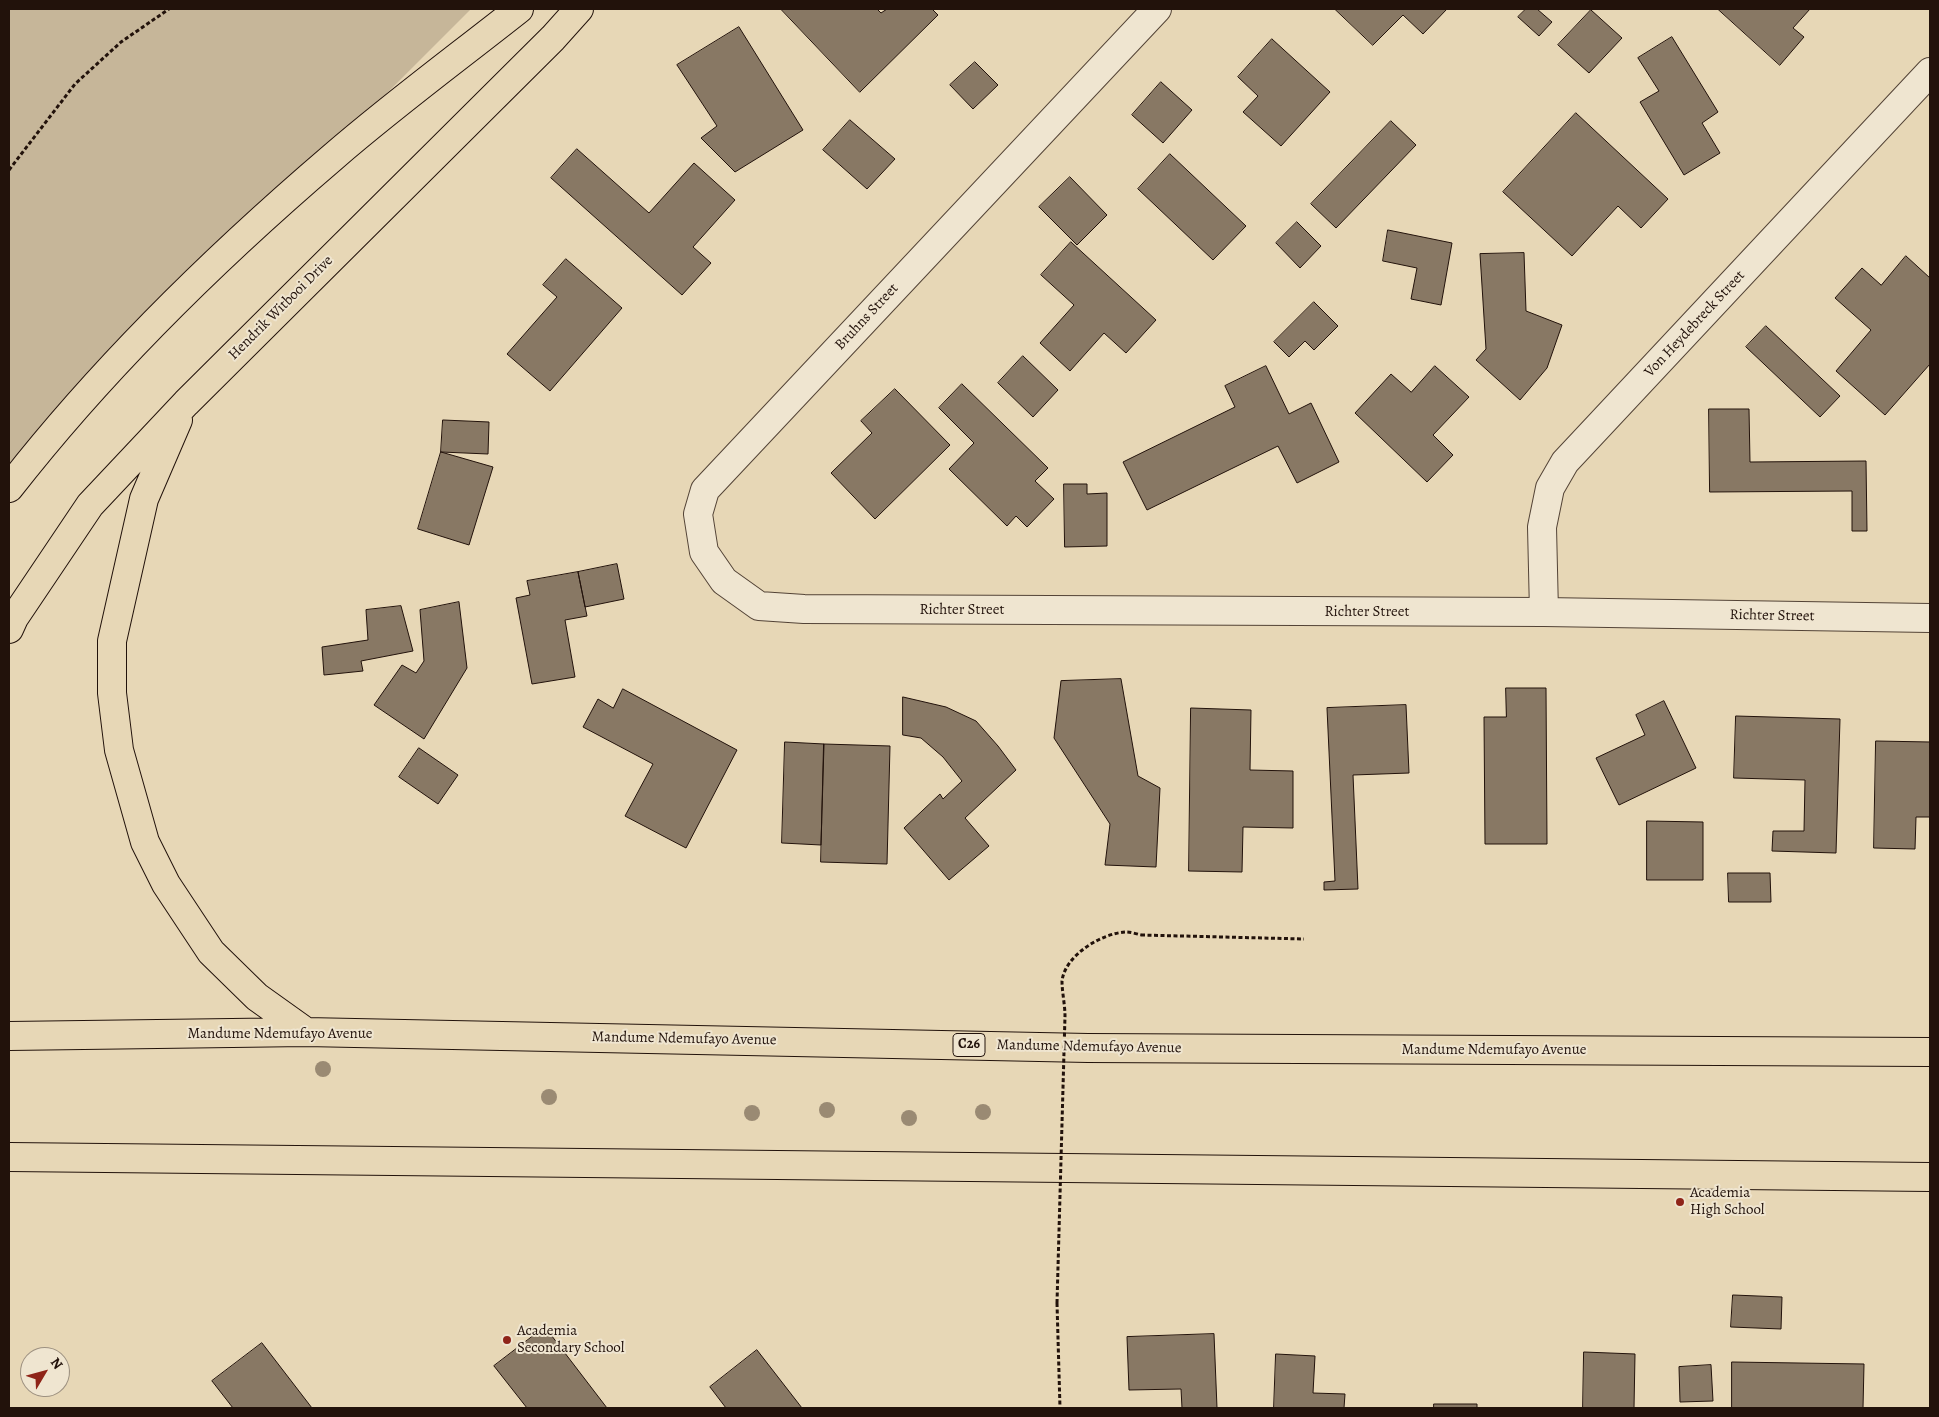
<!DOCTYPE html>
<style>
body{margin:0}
#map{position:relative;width:1939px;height:1417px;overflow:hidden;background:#e7d7b6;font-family:Alegreya,serif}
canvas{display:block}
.frame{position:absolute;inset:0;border:10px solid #22120b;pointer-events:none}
.north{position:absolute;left:20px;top:1347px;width:50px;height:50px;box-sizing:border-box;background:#efe5d0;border:1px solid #9d9181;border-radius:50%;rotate:53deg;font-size:14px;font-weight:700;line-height:20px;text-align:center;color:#22120b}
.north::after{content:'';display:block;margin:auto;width:18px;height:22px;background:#8f2418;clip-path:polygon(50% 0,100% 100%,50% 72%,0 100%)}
</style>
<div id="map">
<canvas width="1939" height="1417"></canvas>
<div class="frame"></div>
<div class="north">N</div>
</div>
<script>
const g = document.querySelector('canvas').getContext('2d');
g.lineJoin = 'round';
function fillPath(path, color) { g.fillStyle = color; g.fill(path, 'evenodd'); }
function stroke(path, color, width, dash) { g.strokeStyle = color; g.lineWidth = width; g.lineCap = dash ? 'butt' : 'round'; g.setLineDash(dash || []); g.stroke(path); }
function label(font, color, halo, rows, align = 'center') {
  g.font = font + ' Alegreya,serif'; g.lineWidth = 4; g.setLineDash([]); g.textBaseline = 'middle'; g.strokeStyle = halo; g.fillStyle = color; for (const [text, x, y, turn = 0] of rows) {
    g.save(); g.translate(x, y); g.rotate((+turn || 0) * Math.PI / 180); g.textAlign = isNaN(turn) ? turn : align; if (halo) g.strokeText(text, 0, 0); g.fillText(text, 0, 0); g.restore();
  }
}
fillPath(new Path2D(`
 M9 9H471L81 399 9 488Z`), '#c6b699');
const building = new Path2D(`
 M781 9H877L881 13 887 9H932L938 15 860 92Z
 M1335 9H1447L1423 34 1403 15 1373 45Z
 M1526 9H1537L1552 22 1539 36 1518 17Z
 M1718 9H1810L1793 28 1804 37 1780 65Z
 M1591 10 1622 38 1589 73 1558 45Z
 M739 27 803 130 735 172 701 138 717 126 677 65Z
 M1672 37 1718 112 1702 123 1720 153 1684 175 1640 102 1659 91 1638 58Z
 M1272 39 1330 92 1281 146 1243 112 1258 96 1238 77Z
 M975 62 998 85 973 109 950 85Z
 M1161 82 1192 110 1163 143 1132 115Z
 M1576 113 1668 199 1641 228 1618 206 1572 256 1503 192Z
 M850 120 895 159 867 189 823 150Z
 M1391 121 1416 145 1336 228 1311 204Z
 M577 149 649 213 694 163 735 200 693 247 711 263 682 295 551 178Z
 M1170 154 1246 226 1213 260 1138 189Z
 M1070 177 1107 215 1077 245 1039 207Z
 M1297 222 1321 246 1300 268 1276 243Z
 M1388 230 1452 243 1441 305 1411 299 1417 268 1383 261Z
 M1071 242 1156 320 1126 353 1104 333 1070 371 1040 343 1074 305 1041 275Z
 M1524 253 1526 311 1562 325 1547 368 1520 400 1476 360 1486 349 1480 254Z
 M1906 256 1930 278V364L1885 415 1836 371 1871 330 1835 298 1862 268 1881 285Z
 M566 259 622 308 550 391 507 354 557 297 543 285Z
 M1314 302 1338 326 1314 350 1305 341 1289 357 1274 342Z
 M1766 326 1840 396 1820 417 1746 347Z
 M1023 356 1058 390 1033 417 998 383Z
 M1266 366 1289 414 1311 403 1339 462 1297 483 1278 446 1147 510 1123 462 1235 407 1225 386Z
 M1435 366 1469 397 1433 435 1453 455 1427 482 1355 413 1391 374 1411 392Z
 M962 384 1048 468 1035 481 1054 499 1027 527 1016 516 1007 526 949 469 974 443 939 408Z
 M895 389 950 445 875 519 831 473 872 433 861 421Z
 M1709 409H1749L1750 462 1866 461 1867 531H1852V491L1710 492Z
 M443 420 489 422 488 454 441 452Z
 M441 452 493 467 469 545 418 529Z
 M1064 484H1087V494L1107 493V546L1065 547Z
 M617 564 624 599 585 607 578 572Z
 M578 572 587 616 565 620 575 677 532 684 516 598 530 595 527 581Z
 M459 602 467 668 424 739 374 705 402 665 416 673 424 661 420 610Z
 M401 606 413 651 361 661 363 671 324 675 322 647 368 640 366 610Z
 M1121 679 1138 776 1160 788 1156 867 1105 865 1110 824 1054 738 1061 681Z
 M1506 688H1546L1547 844H1485L1484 717H1506Z
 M623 689 737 750 686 848 625 816 653 764 583 727 598 699 613 708Z
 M903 697 946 707 976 721 998 746 1016 770 965 818 989 846 949 880 904 828 940 794 943 799 962 781 943 757 921 738 903 735Z
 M1664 701 1696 768 1619 805 1596 758 1645 735 1636 715Z
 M1406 705 1409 773 1353 775 1358 889 1324 890V882L1335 881 1327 708Z
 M1191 708 1251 710 1250 770 1293 771V828L1243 827 1242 872 1189 871Z
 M1736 716 1840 719 1836 853 1772 851 1773 831H1804L1805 780 1734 778Z
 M1876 741 1930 742V817H1916L1915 849 1874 848Z
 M785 742 824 744 821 845 782 843Z
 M824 744 890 746 887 864 821 862Z
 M419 748 458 775 438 804 399 777Z
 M1647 821 1703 822V880H1647Z
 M1728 873H1770L1771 902H1729Z
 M1733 1295 1782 1297 1781 1329 1731 1327Z
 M545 1327 607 1408H527L494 1366Z
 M1214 1334 1217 1408H1182L1181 1389 1129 1390 1127 1337Z
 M262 1343 312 1408H233L212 1381Z
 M757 1350 802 1408H726L710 1387Z
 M1584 1352 1635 1354 1634 1408H1652H1583Z
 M1276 1354 1315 1356 1313 1393 1345 1394 1344 1408H1274Z
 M1732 1362 1864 1364 1863 1408H1732Z
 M1711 1365 1713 1401 1680 1402 1679 1367Z
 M1434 1404H1477V1408H1434Z`);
fillPath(building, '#887864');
stroke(building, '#22120b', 1);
const minor = new Path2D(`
 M1157 9 705 490 698 514 704 552 724 581 759 606 804 609 1544 612 1930 618
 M1544 612 1542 527 1550 488 1565 462 1930 72`);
const major = new Path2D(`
 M178 420 144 499 112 641V693L119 750 145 842 166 884 211 952 257 997 306 1032
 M9 488C104 366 216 257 333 157 393 105 457 58 519 9
 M9 629 14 618 90 505 186 403 553 38 579 9
 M9 1036 306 1032 1088 1048 1930 1052
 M9 1157 1930 1177`);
stroke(minor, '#534336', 30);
stroke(major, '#22120b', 30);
stroke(new Path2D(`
 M9 170 75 84 121 42 169 9
 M1141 935 1304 939
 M1057 1303 1060 1408`), '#22120b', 3, [4, 2.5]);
stroke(minor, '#efe5d0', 28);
stroke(major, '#e7d7b6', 28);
stroke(new Path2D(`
 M1057 1303 1065 1016C1065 1005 1062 992 1062 981 1065 955 1102 933 1126 932 1131 932 1137 934 1141 935`), '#22120b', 3, [4, 2.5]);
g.fillStyle = '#9a8a73';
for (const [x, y] of [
 [323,1069],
 [549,1097],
 [827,1110],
 [983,1112],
 [752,1113],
 [909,1118]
]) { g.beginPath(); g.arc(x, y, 8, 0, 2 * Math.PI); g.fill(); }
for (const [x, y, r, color] of [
 [1680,1202,5,"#8f2418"],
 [507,1340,5,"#8f2418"]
]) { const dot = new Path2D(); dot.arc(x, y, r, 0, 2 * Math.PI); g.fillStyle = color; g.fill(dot); stroke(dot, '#efe5d0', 2); }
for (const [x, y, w] of [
 [969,1045,32]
]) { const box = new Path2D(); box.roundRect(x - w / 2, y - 11.5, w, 23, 4); g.fillStyle = '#efe5d0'; g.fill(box); stroke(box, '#22120b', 1); }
label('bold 14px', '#22120b', null, [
 ["C26",969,1045]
]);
label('15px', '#22120b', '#efe5d0', [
 ["Hendrik Witbooi Drive",281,308,-45],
 ["Bruhns Street",867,317,-47],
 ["Von Heydebreck Street",1695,324,-47],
 ["Richter Street",962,610],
 ["Richter Street",1367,612],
 ["Richter Street",1772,616,1],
 ["Mandume Ndemufayo Avenue",280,1034],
 ["Mandume Ndemufayo Avenue",684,1039,1],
 ["Mandume Ndemufayo Avenue",1089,1047,1],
 ["Mandume Ndemufayo Avenue",1494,1050]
]);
label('15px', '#22120b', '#efe5d0', [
 ["Academia",1690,1193],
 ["High School",1690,1210],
 ["Academia",517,1331],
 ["Secondary School",517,1348]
], 'left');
</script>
